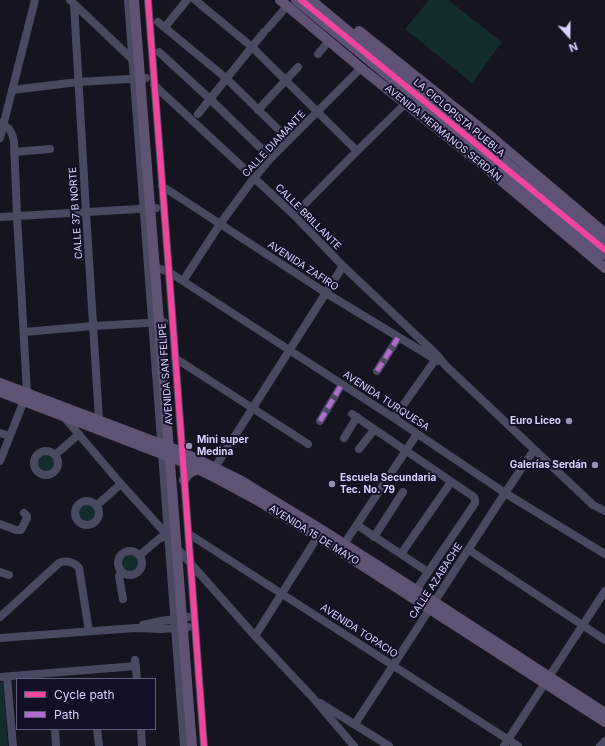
<!DOCTYPE html>
<meta charset="utf-8">
<style>
body{margin:0}
#map{position:relative;width:605px;height:746px;overflow:hidden;background:#161421;font-family:Inter,sans-serif}
canvas{display:block}
.legend{position:absolute;left:16px;top:678px;width:140px;height:52px;box-sizing:border-box;background:#130f26;border:1px solid #625e7d;margin:0;padding:5px 7px;list-style:none;font-size:12px;color:#d9d4ff}
.legend li{display:flex;align-items:center;gap:8px;height:20px}
.legend b{width:20px;border:1px solid #625e7d}
.north{position:absolute;left:549px;top:16px;width:40px;height:40px;-webkit-text-stroke:3px #130f26;paint-order:stroke;rotate:159deg;font-size:11px;font-weight:700;line-height:16px;text-align:center;color:#d9d4ff}
.north::after{content:'';display:block;margin:auto;width:14px;height:18px;background:#d9d4ff;clip-path:polygon(50% 0,100% 100%,50% 72%,0 100%)}
</style>
<div id="map">
<canvas width="605" height="746"></canvas>
<ul class="legend">
<li><b style="height:5px;background:#ed469a"></b>Cycle path</li>
<li><b style="height:5px;background:#b06ccc"></b>Path</li>
</ul>
<div class="north">N</div>
</div>
<script>
const g = document.querySelector('canvas').getContext('2d');
g.lineJoin = 'round';
function fillPath(path, color) { g.fillStyle = color; g.fill(path, 'evenodd'); }
function stroke(path, color, width, dash) { g.strokeStyle = color; g.lineWidth = width; g.lineCap = dash ? 'butt' : 'round'; g.setLineDash(dash || []); g.stroke(path); }
function label(font, color, halo, rows, align = 'center') {
  g.font = font + ' Inter,sans-serif'; g.lineWidth = 4; g.setLineDash([]); g.textBaseline = 'middle'; g.strokeStyle = halo; g.fillStyle = color; for (const [text, x, y, turn = 0] of rows) {
    g.save(); g.translate(x, y); g.rotate((+turn || 0) * Math.PI / 180); g.textAlign = isNaN(turn) ? turn : align; if (halo) g.strokeText(text, 0, 0); g.fillText(text, 0, 0); g.restore();
  }
}
fillPath(new Path2D(`
 M429 0H448L502 42 472 83 405 29Z
 M44 452 54 456 56 466 47 474 37 470 35 459Z
 M86 502 96 506 97 516 88 524 78 520 76 509Z
 M128 552 138 556 140 566 131 574 121 570 119 559Z
 M0 683H3L8 746H0Z`), '#132c2d');
stroke(new Path2D(`
 M70 0 132 59
 M128 0 184 746
 M148 0 169 272 204 746
 M195 0 252 47 357 151
 M74 4 86 212 99 420
 M158 22 227 79 289 140
 M165 27 187 0
 M268 28 287 6
 M159 52 210 99 271 158
 M318 54 329 41
 M154 85 294 215 343 266 438 356 445 365 593 505 605 511
 M12 90 78 82 146 78
 M258 110 298 67
 M198 114 264 32
 M0 123C10 128 12 131 14 142L17 215 27 393 0 461
 M0 138 35 0
 M14 152 50 149
 M162 186 326 293 438 361
 M294 215 357 151 406 103
 M0 217 156 208
 M155 267 169 272 183 281 394 418 505 493 605 554
 M183 281 220 224 254 178 271 158 361 68
 M24 332 93 326 164 322
 M175 358 308 444
 M377 371 398 338
 M352 414 474 497 475 500V503L416 590
 M64 417 121 484 168 536
 M394 418 438 356
 M320 421 342 384
 M0 433 10 436
 M344 438 357 417
 M359 449 374 430
 M34 463a12 12 0 1 1 24 0a12 12 0 1 1-24 0Z
 M55 455 79 434
 M212 472 343 266
 M75 513a12 12 0 1 1 24 0a12 12 0 1 1-24 0Z
 M97 505 121 484
 M0 524 16 530H21L27 518V516L24 513
 M357 525 428 572
 M189 534 518 746
 M374 537 403 492
 M344 544 417 434
 M176 547 255 636 314 699 354 746
 M469 550 605 640
 M118 563a12 12 0 1 1 24 0a12 12 0 1 1-24 0Z
 M401 554 451 482
 M140 555 160 538 168 536
 M0 572 9 575
 M121 572 119 576 123 599
 M0 617 59 563C66 560 75 562 79 568L89 631
 M143 625 161 621 188 617
 M255 636 320 533
 M0 638 135 628 161 629 188 627
 M135 660 137 679
 M0 677 136 666
 M7 677 13 746
 M320 703 389 746
 M355 724 505 493 534 450
 M55 729 56 746
 M97 729 99 746
 M141 729 142 746
 M504 746 605 591
 M600 746 605 741`), '#4a4962', 8);
stroke(new Path2D(`
 M134 0 192 746
 M280 0 361 68 480 163 605 268
 M296 0 605 255
 M311 0 605 245
 M359 31 494 139 605 233
 M0 383 182 452 240 480 322 530 416 590 605 713
 M0 392 183 462 216 478 255 499 318 537 605 722
 M184 480C188 473 192 470 200 469`), '#5e5373', 10);
stroke(new Path2D(`
 M377 371 398 338
 M320 421 342 384`), '#b06ccc', 5, [10, 5]);
stroke(new Path2D(`
 M148 0 169 272 204 746
 M301 0 605 250`), '#ed469a', 6);
for (const [x, y, r, color] of [
 [569,421,4,"#9591b1"],
 [189,446,4,"#9591b1"],
 [595,465,4,"#9591b1"],
 [332,484,4,"#9591b1"]
]) { const dot = new Path2D(); dot.arc(x, y, r, 0, 2 * Math.PI); g.fillStyle = color; g.fill(dot); stroke(dot, '#130f26', 1.5); }
label('10px', '#d9d4ff', '#130f26', [
 ["LA CICLOPISTA PUEBLA",459,118,40],
 ["AVENIDA HERMANOS SERDÁN",443,133,39],
 ["CALLE DIAMANTE",274,144,-47],
 ["CALLE 37 B NORTE",76,213,-94],
 ["CALLE BRILLANTE",308,217,45],
 ["AVENIDA ZAFIRO",303,266,33],
 ["AVENIDA SAN FELIPE",166,374,-94],
 ["AVENIDA TURQUESA",386,401,33],
 ["AVENIDA 15 DE MAYO",314,535,32],
 ["CALLE AZABACHE",436,581,-57],
 ["AVENIDA TOPACIO",359,631,33]
]);
label('bold 10px', '#d9d4ff', '#130f26', [
 ["Euro Liceo",561,421],
 ["Mini super",197,440,"left"],
 ["Medina",197,452,"left"],
 ["Galerías Serdán",587,465],
 ["Escuela Secundaria",340,478,"left"],
 ["Tec. No. 79",340,490,"left"]
], 'right');
</script>
